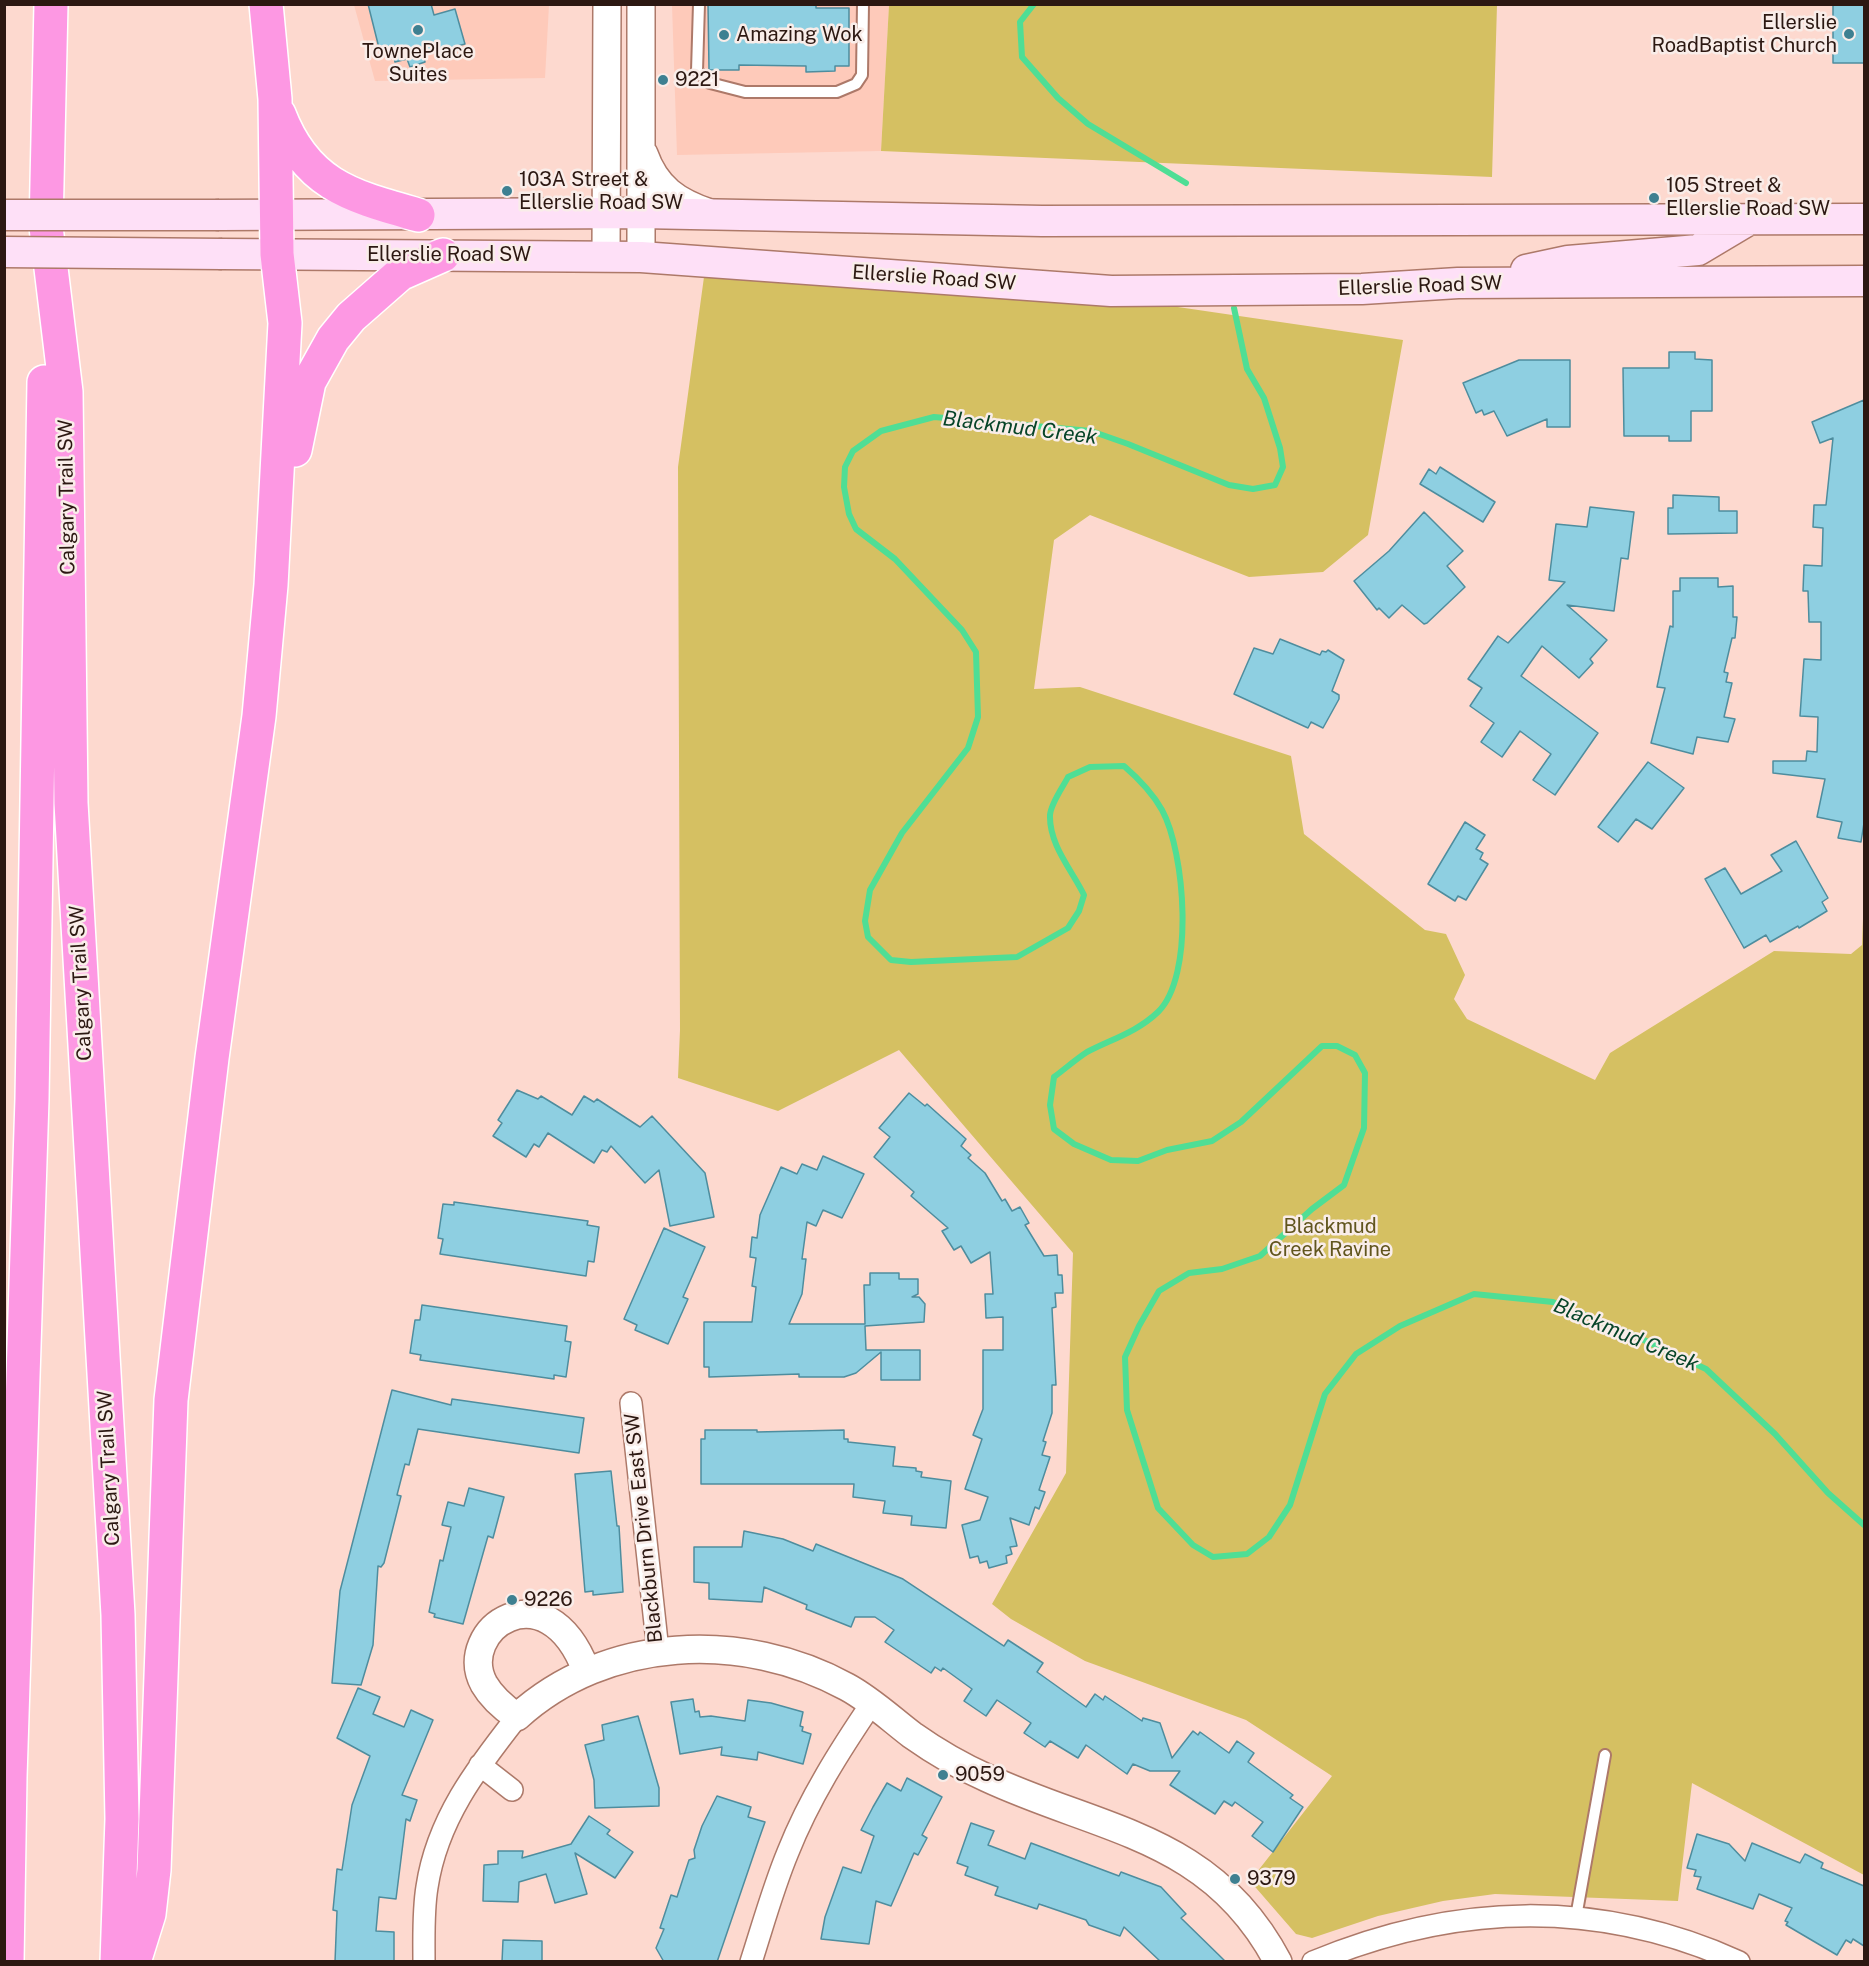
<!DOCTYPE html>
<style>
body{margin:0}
#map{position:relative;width:1869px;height:1966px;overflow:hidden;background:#fdd9cf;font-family:"Public Sans",sans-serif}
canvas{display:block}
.frame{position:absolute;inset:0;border:6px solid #2c1812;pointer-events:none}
</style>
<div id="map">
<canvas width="1869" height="1966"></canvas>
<div class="frame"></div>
</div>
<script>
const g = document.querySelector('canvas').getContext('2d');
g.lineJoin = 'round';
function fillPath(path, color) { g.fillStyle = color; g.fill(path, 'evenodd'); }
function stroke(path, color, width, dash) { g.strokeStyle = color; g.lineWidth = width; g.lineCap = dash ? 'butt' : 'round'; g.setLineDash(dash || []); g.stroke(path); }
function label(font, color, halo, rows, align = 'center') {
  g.font = font + ' "Public Sans",sans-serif'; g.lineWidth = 5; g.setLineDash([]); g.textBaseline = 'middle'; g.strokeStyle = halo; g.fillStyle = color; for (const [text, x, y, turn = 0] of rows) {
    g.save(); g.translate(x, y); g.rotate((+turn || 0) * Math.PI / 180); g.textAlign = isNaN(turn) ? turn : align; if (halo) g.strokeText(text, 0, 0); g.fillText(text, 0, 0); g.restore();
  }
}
fillPath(new Path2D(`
 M354 5H549L545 78 375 81Z
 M672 5H889L881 151 677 155Z`), '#fecaba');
fillPath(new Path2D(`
 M889 5H1497L1492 177 881 151Z
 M704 277 1130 300 1403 340 1368 535 1323 572 1249 577 1090 515 1054 540 1034 689 1080 687 1291 756 1304 834 1425 930 1446 934 1465 975 1454 999 1467 1019 1595 1080 1610 1053 1774 951 1851 954 1862 945 1864 892V1875L1692 1783 1678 1901 1495 1894 1443 1901 1378 1916 1312 1938 1296 1934 1250 1881 1332 1776 1246 1720 1085 1661 1011 1619 992 1604 1066 1473 1073 1253 899 1050 778 1111 678 1078 680 1030 678 467Z`), '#d5c062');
stroke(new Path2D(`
 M1034 4 1020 22 1022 57 1058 98 1088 124 1186 183
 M1234 308 1247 369 1264 398 1280 448 1283 467 1275 485 1253 489 1229 485 1128 444 1091 431 934 417 881 431 853 451 845 467 844 487 849 514 856 529 895 559 962 630 976 652 978 717 968 748 902 833 870 890 865 921 868 937 891 960 911 962 1017 957 1068 928 1079 911 1084 895C1072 870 1049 845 1050 815 1051 803 1063 787 1068 777L1090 767 1124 766C1139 779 1152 792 1162 810 1185 852 1195 976 1158 1012 1137 1032 1112 1039 1087 1052 1076 1059 1065 1069 1054 1077L1050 1105 1054 1129 1074 1144 1111 1160 1138 1161 1167 1150 1212 1141 1241 1122 1322 1046H1337L1355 1055 1365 1073 1364 1128 1344 1185 1312 1209 1260 1256 1222 1269 1189 1273 1159 1291 1139 1326 1125 1357 1127 1410 1158 1508 1193 1545 1213 1557 1247 1554 1269 1537 1290 1505 1325 1394 1356 1354 1400 1326 1474 1294 1553 1302 1631 1334 1706 1369 1775 1434 1828 1493 1864 1525`), '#4fde95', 6);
const building = new Path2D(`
 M368 4H431L434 15 455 9 465 44 424 55 425 62 410 67 407 59 395 62 392 49 380 52Z
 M708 4H816V8H849V66H835V71L806 72V66L739 65V70H709Z
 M1833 4H1864V63H1833Z
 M1669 352H1695V359L1712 360V411H1691V441H1669V436H1624L1623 368H1669Z
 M1519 360H1570V427H1547V419L1507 436 1494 411 1484 415 1482 410 1476 413 1463 383Z
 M1864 400V823L1861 842 1838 838 1842 822 1817 817 1825 779 1773 773V761H1806L1807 751 1817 752 1818 717 1800 716 1804 659 1821 660V622H1809L1808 591H1803L1804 565 1822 566 1823 528 1813 527 1814 505H1826L1833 438 1820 443 1812 422Z
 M1440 467 1495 502 1483 522 1420 484 1429 469 1436 474Z
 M1673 495 1719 497V511H1737V533L1668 534V508H1673Z
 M1590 507 1634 512 1628 559 1621 558 1614 611 1567 605 1607 640 1590 659 1593 663 1579 678 1542 646 1521 676 1598 733 1555 795 1533 780 1551 754 1520 731 1502 757 1481 742 1494 723 1470 706 1482 688 1468 679 1498 636 1508 643 1565 582 1549 580 1556 524 1587 527Z
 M1424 512 1463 551 1447 566 1465 587 1427 623 1424 624 1402 605 1389 618 1379 608 1377 610 1354 581 1389 551Z
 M1680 578H1718V587L1733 586V617H1737L1735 638H1732L1724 672 1728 673 1726 682 1732 683 1724 717 1735 719 1728 742 1697 737 1693 754 1651 743 1665 688 1657 687 1670 626 1673 627V591H1680Z
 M1280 639 1320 655 1322 651 1326 652 1328 650 1344 660 1332 691 1339 695V699L1323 728 1311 722 1308 728 1234 694 1254 648 1273 654Z
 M1648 762 1684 788 1652 829 1636 819 1618 842 1598 827Z
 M1465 822 1485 835 1476 849 1483 853 1480 859 1488 864 1466 900 1458 896 1455 901 1428 884Z
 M1796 841 1828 898 1822 902 1827 911 1799 928 1798 926 1770 942 1766 935 1744 948 1705 879 1725 868 1741 894 1782 871 1771 855Z
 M517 1090 538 1099 541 1096 572 1115 584 1096 594 1102 597 1099 640 1127 652 1116 705 1173 714 1217 670 1226 659 1170 645 1183 611 1146 607 1152 602 1150 594 1163 548 1133 539 1147 534 1144 526 1157 493 1136 502 1123 498 1120Z
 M909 1093 925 1106 927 1104 966 1139 961 1146 971 1155 968 1158 985 1173 1002 1201 1005 1199 1012 1211 1020 1207 1029 1223 1025 1225 1044 1256 1057 1255 1058 1275H1062L1063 1293H1055L1056 1307 1052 1308 1056 1385H1052V1413L1043 1441 1046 1442 1042 1455 1050 1457 1039 1490 1045 1492 1039 1509 1035 1507 1029 1525 1010 1518 1017 1546 1010 1547 1012 1554 1006 1556 1007 1563 989 1568 987 1561 980 1563 978 1556 970 1558 962 1525 980 1520 988 1497 965 1489 982 1439 973 1435 983 1409V1350H1003V1317L986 1318 985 1294H993L990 1252 971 1263 961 1246 954 1250 942 1231 948 1228 911 1196 914 1192 874 1157 890 1137 879 1128Z
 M823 1156 864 1174 842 1218 823 1210 816 1226 807 1222 802 1259H806L802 1294 789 1324H865L864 1285H870V1273H899V1279H918V1294L912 1297H919L925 1304 924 1322 865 1326 866 1350H920V1380H881V1352L856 1373 844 1377H799V1374L709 1377V1367H704V1322H752L756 1287 752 1286 756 1258 750 1257 752 1237 757 1238 760 1215 781 1167 797 1174 802 1164 817 1170Z
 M454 1202 588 1221 587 1225 599 1227 594 1262 588 1261 586 1276 440 1254 443 1239 438 1238 443 1204 454 1205Z
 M664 1228 705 1247 683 1297 688 1299 668 1344 635 1330 637 1325 624 1319Z
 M422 1305 567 1326 565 1341 571 1342 566 1377 554 1375V1379L420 1360 421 1355 410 1353 415 1320H420Z
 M392 1390 451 1405 452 1399 584 1418 579 1453 418 1429 409 1465 405 1464 397 1495 401 1496 384 1563 381 1567 378 1566 373 1645 361 1685 332 1683 340 1591Z
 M705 1430H757V1432L844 1430V1439H848V1442L895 1447 893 1466 916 1468V1471L922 1472 921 1477 951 1481 946 1528 911 1525 912 1516 883 1513 885 1501 853 1497 854 1484H701V1439H705Z
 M611 1471 617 1526H619L623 1592 593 1595V1591L585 1592 575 1474Z
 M469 1488 504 1497 493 1538 488 1536 463 1624 434 1617 435 1614 429 1612 440 1560 443 1561 451 1527 442 1525 448 1502 464 1506Z
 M744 1531 783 1539 813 1551 816 1544 903 1579 1004 1646 1008 1640 1043 1663 1037 1672 1086 1707 1095 1694 1103 1700 1105 1696 1142 1721 1143 1718 1160 1723 1172 1758 1193 1731 1198 1735 1200 1732 1229 1753 1237 1741 1254 1753 1248 1762 1293 1795 1290 1798 1303 1807 1273 1852 1252 1836 1263 1822 1235 1802 1232 1806 1224 1801 1215 1814 1170 1785 1180 1771H1150L1133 1764 1127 1774 1086 1745 1078 1758 1050 1741 1045 1747 1024 1733 1031 1723 997 1700 986 1716 964 1701 972 1689 943 1668 941 1671 935 1667 931 1673 885 1642 894 1630 875 1617H855L851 1627 806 1609 807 1605 764 1587 762 1602 709 1599V1583L694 1582V1547H742Z
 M358 1688 380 1697 373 1714 404 1727 411 1710 433 1720 402 1795 417 1800 410 1821 406 1819 396 1899 379 1897 376 1931 394 1932V1962H335L337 1911 333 1910 337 1869 342 1870 352 1805 370 1756 337 1738Z
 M693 1699 695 1712 699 1711 700 1717 711 1716 745 1721 748 1700 771 1703 803 1712 800 1726 803 1727 802 1731 811 1734 803 1764 758 1752 757 1760 721 1755 722 1747 680 1754 671 1702Z
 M638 1716 659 1788V1806L595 1808 594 1780 585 1745 604 1740 602 1725Z
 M907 1778 942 1797 922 1835 927 1838 918 1855 914 1853 891 1906 876 1901 869 1944 821 1939 825 1917 843 1867 861 1873 874 1836 861 1830 873 1807 887 1783 901 1791Z
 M717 1796 751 1807 748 1817 765 1822 759 1839 717 1962H664L656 1948 664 1929 660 1928 671 1895 677 1897 689 1860 695 1858 694 1850 702 1826Z
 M589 1816 610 1830 607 1834 633 1852 615 1878 575 1853 587 1894 555 1903 546 1874 519 1882 518 1902 483 1901 484 1865 498 1864V1851H523L522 1858 571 1844Z
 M971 1823 994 1831 988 1845 1025 1859 1031 1843 1119 1876 1121 1872 1161 1887 1186 1914 1181 1918 1226 1962H1161L1124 1927 1120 1936 1089 1925 1086 1920 1039 1904 1037 1909 995 1895 998 1887 965 1875 968 1867 957 1863Z
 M1697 1834 1729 1844 1745 1861 1752 1843 1800 1863 1805 1854 1823 1863 1821 1868 1864 1886V1946L1853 1939 1851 1943 1846 1940 1837 1955 1786 1925 1788 1922 1785 1921 1792 1908 1759 1894 1753 1909 1697 1889 1701 1877 1694 1876 1696 1870 1687 1868Z
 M503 1940 542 1941V1962H502Z`);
fillPath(building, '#8ecfe1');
stroke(building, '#4e8d9e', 1.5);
const service = new Path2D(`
 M699 4 697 71 710 83 745 92H837L856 84 862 75 863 4
 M1576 1917 1605 1755`);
const minor = new Path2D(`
 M631 1403 658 1651
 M480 1765 512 1790
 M424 1962C424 1937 423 1911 427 1887 437 1820 476 1769 517 1717
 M751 1962C763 1925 773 1888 788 1852 809 1799 840 1750 872 1703
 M1313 1962C1454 1903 1598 1898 1739 1962`);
const tertiary = new Path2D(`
 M641 4V257
 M644 154C656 188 677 202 710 213
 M606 256 607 4
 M586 1670C546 1566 455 1630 484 1684 492 1698 504 1708 517 1717 606 1636 743 1630 847 1687 871 1700 891 1719 912 1735 936 1752 960 1766 987 1778 1101 1831 1212 1836 1278 1962`);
const secondary = new Path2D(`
 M219 215 641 213 1042 221 1864 219
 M222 254 641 257 1111 291 1362 289 1458 283 1864 281
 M1526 270 1568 261 1698 250 1750 219`);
const motorway = new Path2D(`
 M51 4 46 227 66 392 71 803 118 1615 122 1819 117 1962
 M279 114C306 185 351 196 418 215
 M295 450 309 382 333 339 351 317 400 274 443 255
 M7 1962 10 1777 32 1099 44 382
 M134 1962 149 1914 154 1870 171 1400 212 1058 259 716 271 585 285 323 277 254 275 99 266 4`);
stroke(service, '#ad7969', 14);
stroke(minor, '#ad7969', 24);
stroke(tertiary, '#ad7969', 30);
stroke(secondary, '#ad7969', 33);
stroke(motorway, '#fff', 36);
stroke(service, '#fff', 10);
stroke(minor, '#fff', 21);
stroke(tertiary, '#fff', 27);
stroke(secondary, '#fee0f7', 30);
stroke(motorway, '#fd98e3', 33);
const secondaryBridge = new Path2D(`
 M4 215H219
 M4 252 222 254`);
stroke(secondaryBridge, '#ad7969', 33, []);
stroke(secondaryBridge, '#fee0f7', 30);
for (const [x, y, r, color] of [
 [418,30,6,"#3e8091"],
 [1849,34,6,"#3e8091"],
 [724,35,6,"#3e8091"],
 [663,80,6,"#3e8091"],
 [507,191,6,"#3e8091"],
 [1654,198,6,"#3e8091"],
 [512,1600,6,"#3e8091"],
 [943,1775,6,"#3e8091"],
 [1235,1879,6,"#3e8091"]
]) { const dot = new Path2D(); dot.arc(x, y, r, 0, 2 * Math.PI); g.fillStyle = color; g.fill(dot); stroke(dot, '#f9ede9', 2); }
label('20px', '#2c1812', '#f9ede9', [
 ["Ellerslie",1837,23,"right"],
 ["RoadBaptist Church",1837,46,"right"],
 ["Amazing Wok",736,35],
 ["TownePlace",418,52,"center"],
 ["Suites",418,75,"center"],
 ["9221",675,80],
 ["103A Street &",519,180],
 ["Ellerslie Road SW",519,203],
 ["105 Street &",1666,186],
 ["Ellerslie Road SW",1666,209],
 ["9226",524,1600],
 ["9059",955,1775],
 ["9379",1247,1879]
], 'left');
label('20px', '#2c1812', '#f9ede9', [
 ["Ellerslie Road SW",449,255],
 ["Ellerslie Road SW",934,278,4],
 ["Ellerslie Road SW",1420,286,-2],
 ["Calgary Trail SW",67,497,-91],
 ["Calgary Trail SW",81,983,-93],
 ["Calgary Trail SW",109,1468,-93],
 ["Blackburn Drive East SW",644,1528,-96]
]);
label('20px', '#61551d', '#f9ede9', [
 ["Blackmud",1330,1227],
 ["Creek Ravine",1330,1250]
]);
label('italic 21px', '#074428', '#f9ede9', [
 ["Blackmud Creek",1020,428,7],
 ["Blackmud Creek",1626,1335,23]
]);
</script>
